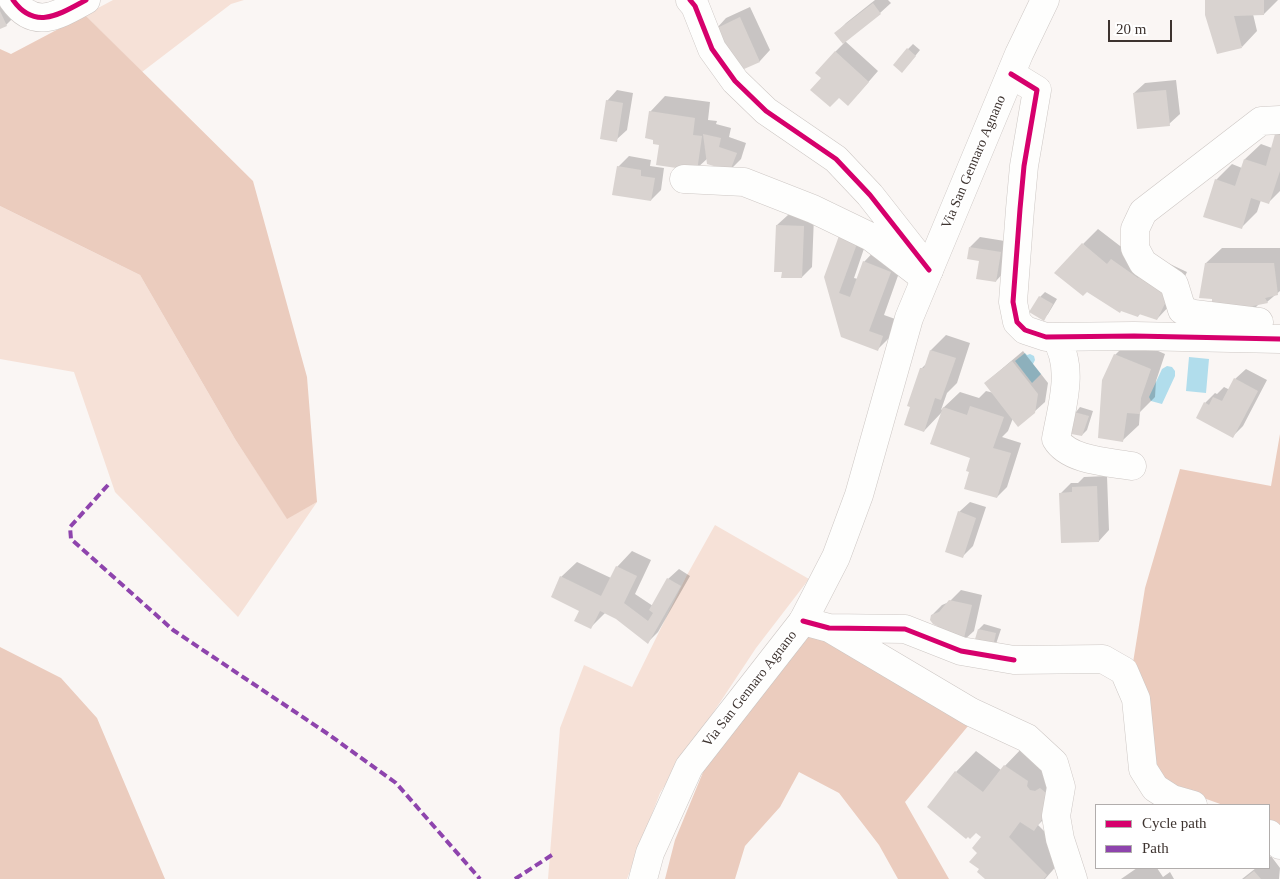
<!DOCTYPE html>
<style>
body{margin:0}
#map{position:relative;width:1280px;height:879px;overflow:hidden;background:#faf6f4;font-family:"Times New Roman",serif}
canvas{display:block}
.legend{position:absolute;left:1095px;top:804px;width:175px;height:65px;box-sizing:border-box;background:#fff;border:1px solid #b1adac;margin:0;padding:6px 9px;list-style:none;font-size:15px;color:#3d332f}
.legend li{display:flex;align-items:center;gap:10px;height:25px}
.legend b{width:25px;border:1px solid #b1adac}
.scale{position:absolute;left:1108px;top:20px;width:64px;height:22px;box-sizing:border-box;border:2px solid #3d332f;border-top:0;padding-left:6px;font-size:15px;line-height:18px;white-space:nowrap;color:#3d332f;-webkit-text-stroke:4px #fff;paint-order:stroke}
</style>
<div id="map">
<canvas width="1280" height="879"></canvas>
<ul class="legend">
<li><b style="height:6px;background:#d6006c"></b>Cycle path</li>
<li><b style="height:6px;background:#8e44ad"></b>Path</li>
</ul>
<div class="scale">20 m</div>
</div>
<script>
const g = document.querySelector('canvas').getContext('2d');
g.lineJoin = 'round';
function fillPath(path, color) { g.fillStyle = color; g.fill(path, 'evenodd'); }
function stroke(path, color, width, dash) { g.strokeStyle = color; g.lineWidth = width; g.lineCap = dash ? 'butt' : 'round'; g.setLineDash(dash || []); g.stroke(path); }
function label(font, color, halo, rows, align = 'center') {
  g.font = font + ' "Times New Roman",serif'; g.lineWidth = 4; g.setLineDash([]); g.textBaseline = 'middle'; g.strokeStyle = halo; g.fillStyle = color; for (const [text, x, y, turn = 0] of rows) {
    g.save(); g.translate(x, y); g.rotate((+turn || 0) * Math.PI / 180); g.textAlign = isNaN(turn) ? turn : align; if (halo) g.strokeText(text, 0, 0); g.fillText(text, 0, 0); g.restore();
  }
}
fillPath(new Path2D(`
 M113 0H244L231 4 142 72 85 15Z
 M0 206 140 275 235 439 287 518 317 502 238 617 115 492 74 372 0 359Z
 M715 525 809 579 756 648 660 793 627 879H548L560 728 584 665 632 687 687 575Z`), '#f6e1d7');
fillPath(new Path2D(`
 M85 15 253 181 307 377 317 502 287 519 235 439 140 275 0 206V49L11 54Z
 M1280 434V834L1269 840V805H1223L1165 784 1150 763 1131 675 1145 588 1180 469 1271 486Z
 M811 633 973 720 905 802 949 879H898L879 845 839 793 799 772 780 807 745 846 735 879H665L675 840 706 765Z
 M0 647 61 678 97 718 165 879H0Z`), '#ebccbe');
fillPath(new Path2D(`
 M1025 353 1027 355 1030 354 1034 356 1035 360 1033 364 1041 374 1032 383 1015 361Z
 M1189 357 1209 359 1206 393 1186 391Z
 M1167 366 1172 367 1175 371V376L1162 404 1151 401 1149 397 1162 369Z`), '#b1ddec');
fillPath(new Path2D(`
 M0 0 17 14 6 25 0 28Z
 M875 0H888L891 3 880 13 845 41 878 71 858 94 823 78 835 52 844 43 836 33 846 23Z
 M1206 0H1278L1264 14H1253L1257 31 1242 47Z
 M750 7 770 50 760 61 735 72 716 29 726 18Z
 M913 44 920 50 907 66 908 49Z
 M1176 80 1180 114 1169 124 1134 93 1145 83Z
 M617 90 633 93 627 130 616 140 607 101Z
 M665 96 710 102 708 120 717 121 716 124 731 128 729 137 746 143 741 159 730 170 708 158 696 169 660 144 650 112Z
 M1280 131V191L1269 202 1261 200 1257 212 1241 228 1216 180 1232 164 1242 168 1245 159 1261 144 1272 148 1276 134Z
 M629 156 651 160 650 166 664 168 661 190 651 200 618 167Z
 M788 215 814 216 812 267 802 277 777 225Z
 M872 225 854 278 858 279 864 262 879 246 905 256 884 315 898 320 893 334 878 349 826 277Z
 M1098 229 1124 249 1157 258 1187 272 1172 303 1157 319 1141 313 1138 316 1083 244Z
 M980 237 1011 242 1006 270 996 281 970 247Z
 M1222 248H1280V291L1267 302 1260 303 1252 311 1206 263Z
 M1045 292 1057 299 1048 314 1043 319 1040 297Z
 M946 335 970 343 957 383 947 393 941 410 960 392 979 398 986 391 994 393 985 383 1023 351 1048 383 1045 402 1034 412 1013 418 1008 431 1002 437 1021 443 1007 487 997 497 971 471 972 457 942 412 924 431 921 369 927 363 931 350Z
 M1131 339 1165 354 1156 381 1155 397 1140 412 1139 425 1123 440 1115 355Z
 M1246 369 1267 380 1243 426 1233 436 1205 403 1215 393 1217 394 1224 387 1230 390 1235 379Z
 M1080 407 1093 411 1087 430 1082 435 1067 432 1076 412Z
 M1107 476 1109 530 1099 541 1061 493 1071 483H1078L1084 477Z
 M970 502 986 507 973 546 962 557 959 512Z
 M632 551 651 560 635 594 653 606 668 579 679 569 690 576 658 632 648 642 618 618 606 612 591 627 561 577 577 562 611 578 617 567Z
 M961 590 982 595 974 631 963 641 932 615 942 605 949 602Z
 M984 624 1001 629 996 644 975 645 979 629Z
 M1025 745 1061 768 1074 780 1054 809 1038 825 1067 854 1045 879H987L980 869 979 853 983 837 956 772 976 751 1001 770Z
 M1271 856 1280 868 1279 879H1242L1256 868H1269V858Z
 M1137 868H1157L1163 877 1170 872 1174 879H1121Z`), '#0003');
fillPath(new Path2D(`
 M1205 0H1264V15L1234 16 1242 48 1217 54 1205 15Z
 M873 3 881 14 843 44 834 33Z
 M0 11 7 26 0 29Z
 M740 17 760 62 735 73 715 29Z
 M907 48 916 56 902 73 893 65Z
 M835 51 869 82 848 106 839 98 830 107 810 90 821 78 815 73Z
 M1166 90 1170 126 1137 129 1133 93Z
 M606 100 623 103 617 142 600 139Z
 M649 111 695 118 693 135 702 136 697 171 656 165 659 145 653 144V140L645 138Z
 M703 134 721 138 719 147 737 153 730 171 707 164Z
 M1275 134 1280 135V171L1269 204 1251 198 1242 229 1203 217 1215 179 1235 186 1244 159 1266 166Z
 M617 166 641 170V176L655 178 651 201 612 195Z
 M776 225 804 226 802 278H781L782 272H774Z
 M840 233 858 241 839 293 850 297 863 261 891 272 869 331 883 336 878 351 841 337 824 277Z
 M1082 243 1107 264 1111 259 1138 278 1141 273 1173 287 1157 320 1139 314 1138 317 1121 311 1120 313 1087 292 1083 296 1054 273Z
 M969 247 1001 252 996 282 976 279 979 261 967 259Z
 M1205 263H1274L1278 295 1265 298 1268 303 1253 306V312L1212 304V299L1199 298Z
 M1039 296 1053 304 1044 321 1029 312Z
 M930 350 956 358 941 400 935 398 924 432 904 425 910 407 907 406 920 368H924Z
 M1114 354 1151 369 1141 398 1140 414 1127 413 1123 442 1098 438 1102 380Z
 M1012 361 1038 394 1035 413 1018 427 984 383Z
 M1234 378 1258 391 1233 438 1196 418 1204 402 1209 405 1213 397 1222 401Z
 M970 406 1004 417 993 448 1011 453 997 498 964 489 969 472 966 471 970 458 930 444 943 407 967 415Z
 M1074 412 1089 416 1082 436 1066 433Z
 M1097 486 1099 542 1061 543 1059 493 1072 492V487Z
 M958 511 976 518 963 558 945 552Z
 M616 566 637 576 624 603 648 621 653 613 649 610 667 578 681 586 648 644 616 619 600 611 591 629 574 621 579 611 551 597 560 576 601 596Z
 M949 600 972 605 963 642 942 637 937 626 933 624 930 620 931 615 939 612Z
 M978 629 996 633 992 651 973 646Z
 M1004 765 1028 781 1027 786 1030 790 1035 791 1040 788 1055 800 1034 831 1020 822 1009 837 1047 875 1044 879H985L977 872 979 869 969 862 977 853 972 848 981 837 976 833 970 839 968 837 966 839 927 807 955 771 983 792Z
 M1254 871 1261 879H1244Z`), '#d9d3d0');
const minor = new Path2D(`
 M13 0C35 31 60 14 86 0
 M690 0 695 6 712 49 735 81 766 111 836 159 870 195 929 270
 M1011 74 1037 90 1024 166 1020 209 1013 302 1017 322 1025 330 1046 337 1134 336 1280 339
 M684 179 744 182 813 209 871 237 918 273
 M1259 322 1194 314 1182 310 1174 284 1143 263 1135 248V229L1143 212 1261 121 1280 120
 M1055 337C1075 368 1062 405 1056 439 1069 461 1109 462 1132 466
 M803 621 829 628 905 629 961 651 1014 660 1103 659 1124 671 1136 699 1143 769 1155 788 1172 799 1193 805
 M831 629 971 712 1027 738 1054 763 1061 787 1056 816 1060 839 1073 879
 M1269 834 1280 845`);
const major = new Path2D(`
 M643 879 650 853 689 767 803 621 836 557 859 495 909 318 1019 54 1045 0`);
stroke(minor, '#cdc7c4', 29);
stroke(major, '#cdc7c4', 29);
stroke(minor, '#fefefd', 28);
stroke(major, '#fefefd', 28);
stroke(new Path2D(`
 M108 485 70 527 71 539 173 630 328 734 396 783 480 879
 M515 879 555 853`), '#8e44ad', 4, [8, 4]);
stroke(new Path2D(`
 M13 0C35 31 60 14 86 0
 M690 0 695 6 712 49 735 81 766 111 836 159 870 195 929 270
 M1011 74 1037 90 1024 166 1020 209 1013 302 1017 322 1025 330 1046 337 1134 336 1280 339
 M803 621 829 628 905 629 961 651 1014 660`), '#d6006c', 5);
label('14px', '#3d332f', '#fff', [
 ["Via San Gennaro Agnano",974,162,-67],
 ["Via San Gennaro Agnano",750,689,-52]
]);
</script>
